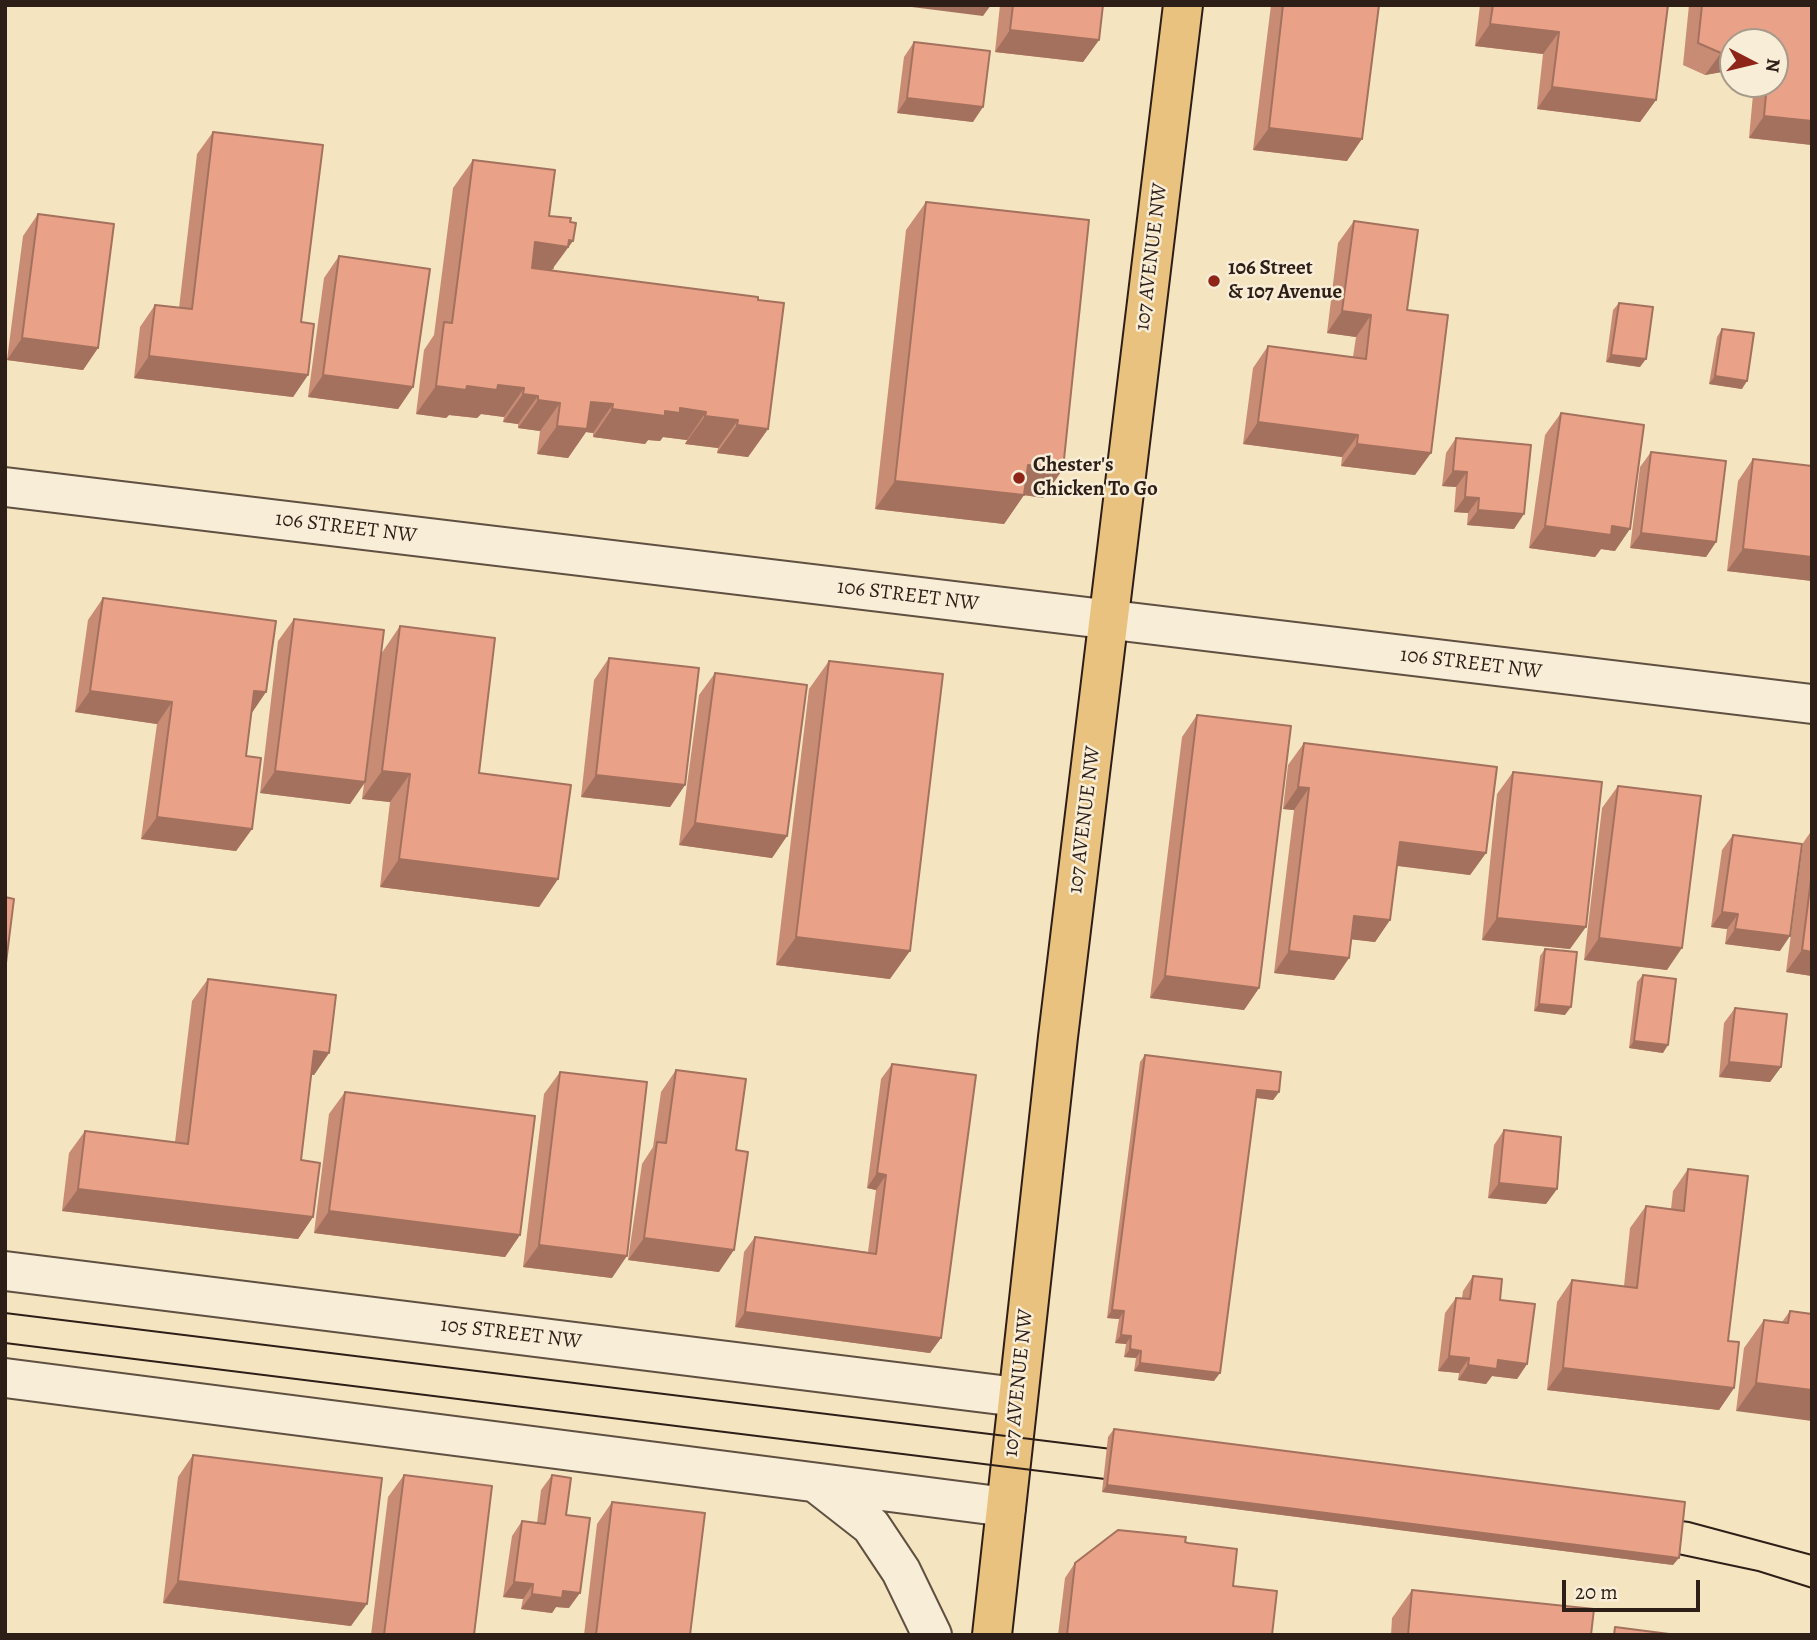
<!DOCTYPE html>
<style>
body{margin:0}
#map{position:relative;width:1817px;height:1640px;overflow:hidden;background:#f5e4c0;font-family:Alegreya,serif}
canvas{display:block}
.frame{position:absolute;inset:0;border:7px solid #2d1e18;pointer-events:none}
.north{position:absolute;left:1719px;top:28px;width:70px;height:70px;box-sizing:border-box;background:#f8edd6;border:2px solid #a79a8a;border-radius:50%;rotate:97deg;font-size:19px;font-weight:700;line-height:28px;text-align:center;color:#2d1e18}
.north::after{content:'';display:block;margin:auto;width:24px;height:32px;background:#8f2418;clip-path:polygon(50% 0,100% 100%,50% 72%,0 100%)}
.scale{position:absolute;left:1562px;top:1580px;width:138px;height:32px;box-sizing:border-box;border:4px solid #2d1e18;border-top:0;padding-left:9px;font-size:21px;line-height:24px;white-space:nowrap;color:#2d1e18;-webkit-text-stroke:5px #f8edd6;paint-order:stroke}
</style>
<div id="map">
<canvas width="1817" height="1640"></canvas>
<div class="frame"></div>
<div class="north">N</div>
<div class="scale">20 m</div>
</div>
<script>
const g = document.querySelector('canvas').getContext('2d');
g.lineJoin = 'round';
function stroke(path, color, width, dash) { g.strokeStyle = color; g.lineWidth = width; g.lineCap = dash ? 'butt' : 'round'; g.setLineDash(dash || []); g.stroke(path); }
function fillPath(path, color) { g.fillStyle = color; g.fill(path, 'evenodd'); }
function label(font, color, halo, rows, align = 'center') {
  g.font = font + ' Alegreya,serif'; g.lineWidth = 5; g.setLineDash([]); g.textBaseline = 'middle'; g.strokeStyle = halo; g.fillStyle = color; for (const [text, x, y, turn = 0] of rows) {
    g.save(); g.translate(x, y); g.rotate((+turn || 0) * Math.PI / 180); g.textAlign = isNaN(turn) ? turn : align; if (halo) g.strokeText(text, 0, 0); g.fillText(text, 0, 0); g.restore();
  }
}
const minor = new Path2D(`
 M5 487 1812 704
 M5 1271 1017 1397
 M5 1378 1006 1507
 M816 1483 871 1526 901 1571 932 1635`);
const major = new Path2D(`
 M992 1635 1058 1037 1183 5`);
stroke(minor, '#5f5042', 42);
stroke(major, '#2d1e18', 42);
stroke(minor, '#f8edd6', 38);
stroke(major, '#eac280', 38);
stroke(new Path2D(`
 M5 1313 1128 1451
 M5 1343 1121 1481
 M1666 1519 1689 1522 1812 1555
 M1659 1550 1758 1571 1812 1588`), '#2d1e18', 2);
fillPath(new Path2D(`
 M1000 5H1103L1099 40 1083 62 995 52Z
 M1271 5H1379L1347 161 1253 150Z
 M1480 5H1668L1656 100 1640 122 1537 109 1543 54 1475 46Z
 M1689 5H1812V145L1749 138 1754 84H1775V42H1733V70L1705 75 1683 65Z
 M914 42 973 122 897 113 904 57Z
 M213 132 301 322 308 375 293 397 134 378 140 327 155 305 179 308 197 154Z
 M473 160 549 216 554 269 551 270 768 429 748 457 717 453 718 448 685 444 687 440 663 437 660 441 648 440 645 444 593 437V433L586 432 568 458 537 454 540 431 518 428V424L503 422 504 417 481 414 477 418 449 415 446 418 416 414 424 350 434 335 453 188Z
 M926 202 1043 498 1024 495 1004 524 875 509 906 230Z
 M38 214 98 348 83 370 7 360 23 236Z
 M1354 221 1407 310 1415 475 1341 466 1342 457 1243 444 1253 368 1268 346 1353 357 1356 337 1327 333 1338 243Z
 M339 256 413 387 398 409 308 397 324 278Z
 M1619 303 1640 367 1606 362 1613 310Z
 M1722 329 1742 389 1709 384 1717 337Z
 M1561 413 1615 551 1601 549 1595 557 1529 548 1545 435Z
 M1456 438 1514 529 1467 525 1468 513 1454 512 1456 487 1442 486 1446 453Z
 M1651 452 1716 542 1706 557 1630 548 1640 467Z
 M1753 459 1812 466V581L1727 571 1738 481Z
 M103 598 266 692 251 714 246 756 252 829 236 851 141 839 157 724 75 712 88 620Z
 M294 619 381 654 400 626 479 773 558 879 539 907 380 887 390 802 362 799 364 784 350 804 260 793 278 641Z
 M609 658 685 785 670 807 581 797 594 680Z
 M829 661 890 979 776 965 809 689Z
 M715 673 787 836 772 858 679 845 699 695Z
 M1197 715 1259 988 1244 1010 1150 998 1182 737Z
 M1304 743 1486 853 1470 875 1397 866 1390 920 1375 942 1352 939 1349 958 1334 980 1274 973 1294 810 1283 809 1288 765Z
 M1513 772 1570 949 1482 940 1497 794Z
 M1618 786 1667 970 1584 960 1602 808Z
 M1812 830V976L1786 972 1803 843Z
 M1733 835 1780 951 1725 944 1727 929 1711 927 1722 850Z
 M1545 949 1565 1015 1534 1011 1540 956Z
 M1643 975 1663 1053 1629 1048 1637 982Z
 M208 979 329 1053 314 1075 311 1074 301 1160 313 1217 298 1239 62 1211 69 1153 85 1131 175 1142 192 1001Z
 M1735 1008 1781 1067 1770 1082 1719 1077 1724 1023Z
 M1145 1055 1279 1092 1273 1100 1256 1098 1214 1381 1134 1371 1136 1358 1124 1357 1126 1344 1115 1343 1119 1319 1107 1318 1140 1062Z
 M892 1064 941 1338 930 1353 735 1327 744 1252 755 1237 868 1252 876 1190 867 1188 881 1079Z
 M676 1070 719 1272 628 1260 642 1164 653 1147 661 1092Z
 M560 1072 612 1278 523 1267 544 1094Z
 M345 1092 520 1235 505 1257 314 1233 329 1114Z
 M1504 1130 1557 1189 1546 1204 1488 1198 1494 1145Z
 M1688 1169 1728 1341 1734 1388 1719 1410 1547 1390 1557 1302 1572 1280 1624 1286 1630 1228 1646 1206 1671 1209 1673 1191Z
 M1473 1276 1500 1300 1527 1364 1517 1379 1492 1376 1486 1384 1458 1380 1459 1373 1438 1371 1445 1313 1456 1298H1462L1463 1291Z
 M1790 1311 1812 1314 1736 1411 1744 1348 1764 1320 1782 1322Z
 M1114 1429 1673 1565 1102 1492 1108 1437Z
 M193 1455 351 1626 163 1603 178 1477Z
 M404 1475 474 1635H371L388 1497Z
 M552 1475 566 1515 569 1608 556 1607 552 1613 521 1609 523 1599 503 1597 512 1536 522 1521 537 1523 541 1490Z
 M612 1502 690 1635H584L597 1524Z
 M1185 1542 1233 1586 1272 1635H1058L1065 1578 1075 1563Z
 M1412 1590 1591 1635H1391L1392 1618Z`), '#c88b74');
fillPath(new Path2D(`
 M896 5H991L983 16Z
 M1490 24 1559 32 1543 54 1475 46Z
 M1010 30 1099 40 1083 62 995 52Z
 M1733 51V70L1705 75 1721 53Z
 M1552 87 1656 100 1640 122 1537 109Z
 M907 98 983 107 973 122 897 113Z
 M1764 116 1812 121V145L1749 138Z
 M1269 128 1362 139 1347 161 1253 150Z
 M569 240 573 241 548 275 516 270 535 242Z
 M1342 311 1371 315 1356 337 1327 333Z
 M22 338 98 348 83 370 7 360Z
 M1611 355 1646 359 1640 367 1606 362Z
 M149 356 308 375 293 397 134 378Z
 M323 375 413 387 398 409 308 397Z
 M1715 376 1747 381 1742 389 1709 384Z
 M498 385 524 388 504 417 481 414 477 418 449 415 446 418 416 414 436 386Z
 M523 394 538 396 518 424 503 422Z
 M538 400 560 403 540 431 518 428Z
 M591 402 613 404 593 433 586 432 568 458 537 454 557 426Z
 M680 408 706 412 687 440 663 437 660 441 648 440 645 444 593 437 612 409 665 411Z
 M705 416 738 420 718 448 685 444Z
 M1258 422 1358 435 1342 457 1243 444Z
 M737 425 768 429 748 457 717 453Z
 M1357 444 1431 453 1415 475 1341 466Z
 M1028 465 1063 469 1043 498 1024 495 1004 524 875 509 895 481Z
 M1453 471 1467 472 1456 487 1442 486Z
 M1465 497 1479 498 1468 513 1454 512Z
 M1478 510 1524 514 1514 529 1467 525Z
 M1545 526H1612L1630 529 1615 551 1601 549 1595 557 1529 548Z
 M1641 533 1716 542 1706 557 1630 548Z
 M1743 549 1812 557V581L1727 571Z
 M90 691 172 702 157 724 75 712Z
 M254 691 266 692 251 714Z
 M275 771 365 782 350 804 260 793Z
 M382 771 410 774 390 802 362 799Z
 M596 775 685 785 670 807 581 797Z
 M1298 787 1309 788 1294 810 1283 809Z
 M157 817 252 829 236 851 141 839Z
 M695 823 787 836 772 858 679 845Z
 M1400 842 1486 853 1470 875 1384 864Z
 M399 859 558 879 539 907 380 887Z
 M1722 912 1738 914 1727 929 1711 927Z
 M1354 916 1390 920 1375 942 1339 938Z
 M1497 918 1586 927 1570 949 1482 940Z
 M1735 929 1790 936 1780 951 1725 944Z
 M796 937 910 951 890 979 776 965Z
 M1599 938 1682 948 1667 970 1584 960Z
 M1802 950 1812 952V976L1786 972Z
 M1289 951 1349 958 1334 980 1274 973Z
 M1165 976 1259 988 1244 1010 1150 998Z
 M1539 1004 1571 1007 1565 1015 1534 1011Z
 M1634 1041 1668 1045 1663 1053 1629 1048Z
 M314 1051 329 1053 314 1075 299 1073Z
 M1729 1062 1781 1067 1770 1082 1719 1077Z
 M1257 1090 1279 1092 1273 1100 1251 1097Z
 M877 1173 886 1175 876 1190 867 1188Z
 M1499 1183 1557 1189 1546 1204 1488 1198Z
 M78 1189 313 1217 298 1239 62 1211Z
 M329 1211 520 1235 505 1257 314 1233Z
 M644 1238 734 1250 719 1272 628 1260Z
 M539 1245 627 1256 612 1278 523 1267Z
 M1112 1310 1124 1311 1119 1319 1107 1318Z
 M745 1312 941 1338 930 1353 735 1327Z
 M1121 1335 1131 1336 1126 1344 1115 1343Z
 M1130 1349 1141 1351 1136 1358 1124 1357Z
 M1449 1356 1469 1358 1459 1373 1438 1371Z
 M1498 1360 1527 1364 1517 1379 1492 1376 1486 1384 1458 1380 1468 1365Z
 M1140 1363 1220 1373 1214 1381 1134 1371Z
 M1563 1368 1734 1388 1719 1410 1547 1390Z
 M1756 1383 1812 1390V1421L1736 1411Z
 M1107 1485 1679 1558 1673 1565 1102 1492Z
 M178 1581 367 1604 351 1626 163 1603Z
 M514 1582 533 1584 523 1599 503 1597Z
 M563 1591 580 1593 569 1608 556 1607 552 1613 521 1609 532 1594Z`), '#a3715e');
const building = new Path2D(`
 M1013 5H1103L1099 40 1010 30Z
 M1283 5H1379L1362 139 1269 128Z
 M1493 5H1668L1656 100 1552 87 1559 32 1490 24Z
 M1702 5H1812V121L1764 116 1767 84H1775V42H1733V51L1721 53 1698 43Z
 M914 42 990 51 983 107 907 98Z
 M213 132 323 145 301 322 314 324 308 375 149 356 155 305 192 309Z
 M473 160 555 170 549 216 571 218 570 222 576 223 573 241 569 240 568 247 535 242 532 268 758 297V300L784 303 768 429 737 425 738 420 705 416 706 412 680 408V413L665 411V416L612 409 613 404 591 402 587 429 557 426 560 403 538 400V396L523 394 524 388 498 385 497 390 467 386 466 390 436 386 444 322 452 323Z
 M926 202 1089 220 1063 469 1028 465 1024 495 895 481Z
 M38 214 114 224 98 348 22 338Z
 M1354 221 1418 230 1407 310 1448 315 1431 453 1357 444 1358 435 1258 422 1268 346 1366 359 1371 315 1342 311Z
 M339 256 430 269 413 387 323 375Z
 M1619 303 1653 307 1646 359 1611 355Z
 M1722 329 1754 333 1747 381 1715 376Z
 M1561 413 1644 425 1630 529 1612 526 1611 535 1545 526Z
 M1456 438 1531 445 1524 514 1478 510 1479 498 1465 497 1467 472 1453 471Z
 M1651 452 1726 461 1716 542 1641 533Z
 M1753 459 1812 466V557L1743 549Z
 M103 598 276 621 266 692 254 691 246 756 261 758 252 829 157 817 172 702 90 691Z
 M294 619 384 630 365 782 275 771Z
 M400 626 495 638 479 773 571 785 558 879 399 859 410 774 382 771Z
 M609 658 699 668 685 785 596 775Z
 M829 661 943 674 910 951 796 937Z
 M715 673 807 685 787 836 695 823Z
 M1197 715 1291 726 1259 988 1165 976Z
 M1304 743 1497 767 1486 853 1400 842 1390 920 1354 916 1349 958 1289 951 1309 788 1298 787Z
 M1513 772 1602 782 1586 927 1497 918Z
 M1618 786 1701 796 1682 948 1599 938Z
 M1733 835 1802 844 1790 936 1735 929 1738 914 1722 912Z
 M1812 872V952L1802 950Z
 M5 897 14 899 5 971Z
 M1545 949 1577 952 1571 1007 1539 1004Z
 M1643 975 1676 979 1668 1045 1634 1041Z
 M208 979 336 995 329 1053 314 1051 301 1160 320 1163 313 1217 78 1189 85 1131 188 1144Z
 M1735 1008 1787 1014 1781 1067 1729 1062Z
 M1145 1055 1281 1072 1279 1092 1257 1090 1220 1373 1140 1363 1141 1351 1130 1349 1131 1336 1121 1335 1124 1311 1112 1310Z
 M892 1064 976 1075 941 1338 745 1312 755 1237 876 1254 886 1175 877 1173Z
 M676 1070 746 1079 736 1150 748 1152 734 1250 644 1238 657 1142 666 1143Z
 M560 1072 647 1082 627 1256 539 1245Z
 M345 1092 535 1116 520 1235 329 1211Z
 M1504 1130 1561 1137 1557 1189 1499 1183Z
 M1688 1169 1748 1176 1728 1341 1739 1342 1734 1388 1563 1368 1572 1280 1637 1288 1646 1206 1684 1211Z
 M1473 1276 1502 1279 1500 1300 1535 1304 1527 1364 1498 1360 1497 1369 1468 1365 1469 1358 1449 1356 1456 1298 1470 1299Z
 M1790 1311 1812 1314V1390L1756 1383 1764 1320 1788 1323Z
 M1114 1429 1685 1502 1679 1558 1107 1485Z
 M193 1455 382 1478 367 1604 178 1581Z
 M404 1475 492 1486 474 1635H384Z
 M552 1475 571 1478 566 1515 590 1518 580 1593 563 1591 562 1598 532 1594 533 1584 514 1582 522 1521 545 1524Z
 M612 1502 705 1513 690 1635H596Z
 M1118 1530 1186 1537 1185 1542 1188 1543 1237 1549 1233 1586 1277 1591 1272 1635H1067L1075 1563Z
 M1412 1590 1594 1609 1591 1635H1408Z
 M1615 1627 1677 1635H1614Z`);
fillPath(building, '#e9a287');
stroke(building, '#a3715e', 2);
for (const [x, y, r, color] of [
 [1214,281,7,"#8f2418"],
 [1019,478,7,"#8f2418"]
]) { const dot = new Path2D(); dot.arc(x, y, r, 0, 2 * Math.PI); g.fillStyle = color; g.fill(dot); stroke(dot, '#f8edd6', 2.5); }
label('21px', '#2d1e18', '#f8edd6', [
 ["107 AVENUE NW",1152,257,-83],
 ["106 STREET NW",346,528,7],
 ["106 STREET NW",908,596,7],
 ["106 STREET NW",1471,664,7],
 ["107 AVENUE NW",1085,820,-83],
 ["105 STREET NW",511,1334,7],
 ["107 AVENUE NW",1019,1383,-84]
]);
label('bold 21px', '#2d1e18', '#f8edd6', [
 ["106 Street",1228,269],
 ["& 107 Avenue",1228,293],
 ["Chester's",1033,466],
 ["Chicken To Go",1033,490]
], 'left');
</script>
